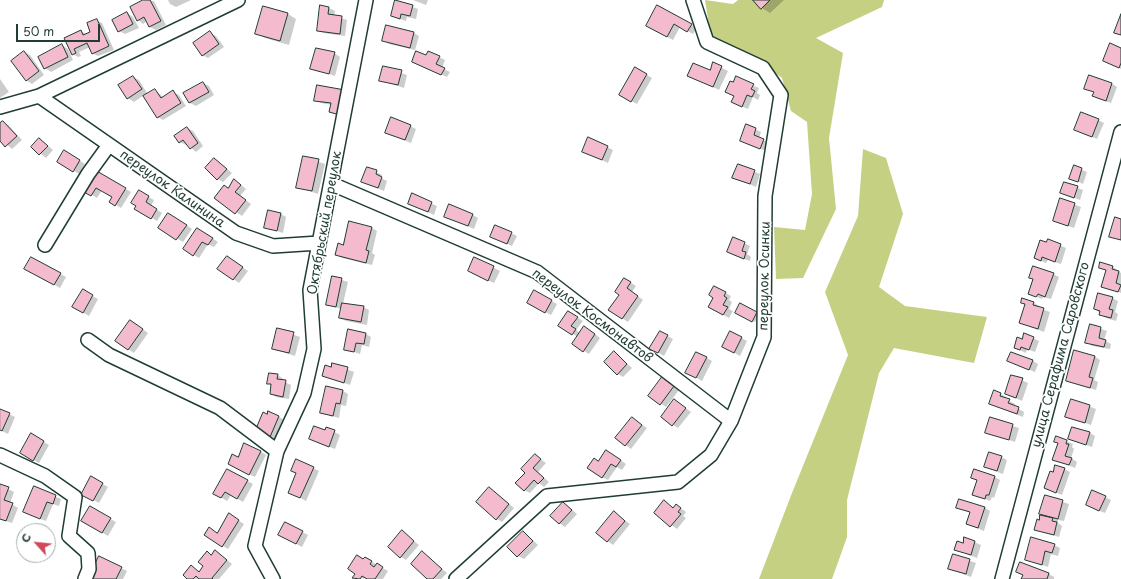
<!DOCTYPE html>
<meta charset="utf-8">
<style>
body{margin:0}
#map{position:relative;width:1121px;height:579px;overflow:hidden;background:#fff;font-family:"Playpen Sans",sans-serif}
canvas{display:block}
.north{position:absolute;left:16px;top:523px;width:40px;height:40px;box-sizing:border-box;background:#fff;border:1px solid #a5b1ae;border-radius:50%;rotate:297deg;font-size:11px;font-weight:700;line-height:16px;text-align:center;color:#1f3d34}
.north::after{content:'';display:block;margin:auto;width:14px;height:18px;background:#d1495b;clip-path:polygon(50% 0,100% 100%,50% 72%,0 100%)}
.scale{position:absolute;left:16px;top:24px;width:84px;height:18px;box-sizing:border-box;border:2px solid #1f3d34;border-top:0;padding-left:5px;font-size:12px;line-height:14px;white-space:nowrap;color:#1f3d34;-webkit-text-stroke:3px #fff;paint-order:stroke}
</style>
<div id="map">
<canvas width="1121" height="579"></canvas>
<div class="north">С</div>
<div class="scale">50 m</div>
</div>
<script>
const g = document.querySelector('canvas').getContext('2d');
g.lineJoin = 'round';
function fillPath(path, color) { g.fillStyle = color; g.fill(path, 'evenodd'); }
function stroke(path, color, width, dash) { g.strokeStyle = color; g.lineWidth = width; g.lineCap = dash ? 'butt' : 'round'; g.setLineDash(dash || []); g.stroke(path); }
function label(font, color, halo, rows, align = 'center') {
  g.font = font + ' "Playpen Sans",sans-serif'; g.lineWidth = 3.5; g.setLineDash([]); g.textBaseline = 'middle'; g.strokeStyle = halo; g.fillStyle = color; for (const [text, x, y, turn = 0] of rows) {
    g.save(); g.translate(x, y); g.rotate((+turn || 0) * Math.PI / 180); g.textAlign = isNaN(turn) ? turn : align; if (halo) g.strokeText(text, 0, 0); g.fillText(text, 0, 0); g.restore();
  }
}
fillPath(new Path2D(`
 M705 0 733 4 738 0H884L882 7 816 38 843 53 829 138 836 209 803 278 776 279 774 227 805 230 812 194 807 122 791 111 782 78 755 58 711 37Z
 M863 149 886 158 903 214 879 287 905 306 987 317 974 363 894 348 879 373 847 500V537L832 579H759L792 493 848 355 825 292 858 216Z`), '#c5d083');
fillPath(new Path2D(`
 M145 0 154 1 166 25 156 30 150 27 147 21 143 24 138 20Z
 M168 0H191L176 7 170 4Z
 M413 0H428L426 5Z
 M754 0H784L770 13 762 8Z
 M396 1 418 9 416 19 407 17 406 21 392 16Z
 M321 7 329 8 335 11 334 16 347 20 345 36 323 33 318 30Z
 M657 7 697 28 693 34 680 27 673 40 647 26Z
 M127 13 133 17 139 28 125 34 119 31Z
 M288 14 296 19 289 45 265 38 256 33Z
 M96 20 102 23 114 50 98 56 92 53 90 47 79 52 81 56 78 57 71 53 81 31 86 34 92 32Z
 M210 33 216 36 224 47 208 58 202 55Z
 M414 33 419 36 415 50 389 44 383 40Z
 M62 45 68 49 73 60 51 72 45 68Z
 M1121 49V69L1104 61Z
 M24 52 30 55 44 75 32 84 26 80Z
 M428 52 445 60 442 68 450 72 447 77 419 65Z
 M334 53 340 57 335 76 312 68Z
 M714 64 728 71 719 90 694 78 710 71Z
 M384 67 407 75 404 88 380 80Z
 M635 68 652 78 637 104 620 95Z
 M133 77 139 80 147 93 134 102 128 98Z
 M736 78 759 88 757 93 760 95 758 100 753 97 748 109 738 105 733 84Z
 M0 79 9 92 0 98Z
 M203 83 209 86 214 95 196 106 190 103 185 94Z
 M1111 83 1117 87 1111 103 1099 99 1094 96 1095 93 1085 88Z
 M318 86 345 117 330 112 332 105 321 103 315 100Z
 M155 90 164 98 173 92 179 95 186 106 163 120 158 117Z
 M1098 120 1104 123 1097 139 1081 132Z
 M3 122 8 125 22 140 12 149 0 139V125Z
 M410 126 416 129 411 143 392 135Z
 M747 126 761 132 759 138 769 143 766 151 746 143Z
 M187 128 193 131 203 146 196 152 187 144 186 145 180 142Z
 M589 138 613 150 608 163 589 154Z
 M40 139 53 150 46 158 32 147Z
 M64 151 85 164 79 174 58 161Z
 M304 157 325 164 318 194 297 187Z
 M215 159 232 173 223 182 218 179Z
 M738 165 760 174 756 187 734 178Z
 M1075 167 1087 172 1083 184 1071 178Z
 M368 168 382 175 381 178 387 181 384 191 363 182Z
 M95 171 131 192 121 208 110 201 113 197 102 190 97 198 84 190Z
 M1064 183 1083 190 1080 200 1061 193Z
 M240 184 246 189 240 196 251 204 242 216 216 198 228 189Z
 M139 192 154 200 151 206 162 213 157 221 135 208Z
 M413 195 437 206 434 215 415 206Z
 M1061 199 1081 207 1074 228 1054 221Z
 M281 214 286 217 283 233 265 227Z
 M473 215 478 218 474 229 450 218Z
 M174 217 192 229 183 242 160 228Z
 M372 228 377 231 372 253 375 255 372 265 342 258 336 255 344 246Z
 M203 232 218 242 214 247 208 244 199 258 194 255Z
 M511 233 517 236 512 246 497 239Z
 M734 238 750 246 747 254 751 257 750 261 734 255Z
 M1048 240 1066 248 1061 264 1048 260 1046 263 1035 258Z
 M31 258 66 277 60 288 26 268Z
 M475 258 500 271 494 283 474 274Z
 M232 260 248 271 239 283 219 269Z
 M1101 263 1113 267 1121 273V293L1102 286 1107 271 1100 267Z
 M1053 274 1059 277 1051 299 1043 297 1042 299 1029 294Z
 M333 277 348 282 343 304 363 307 369 310 367 325 346 321 340 318 341 309 327 304Z
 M630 282 636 286 632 292 643 300 628 322 610 310Z
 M714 287 731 296 729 300 732 302 729 309 733 311 729 318 709 307 714 298Z
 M83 291 98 299 89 316 74 307Z
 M534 291 557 304 551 315 528 302Z
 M1112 298 1118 301 1115 312 1118 314 1116 321 1106 318 1095 309Z
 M1023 299 1034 303 1039 306V308L1050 312 1044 332 1020 323 1025 304 1022 302Z
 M740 304 759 314 755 322 736 312Z
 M568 312 583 321 576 330 580 333 590 330 600 338 589 354 584 351 578 337 560 326Z
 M131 321 148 333 134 353 116 341Z
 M1090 325 1107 331 1104 340 1111 344 1110 349 1092 346 1087 342Z
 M278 329 300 337 295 356 273 349Z
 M660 332 673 339 664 356 651 348Z
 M731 332 747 341 740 356 729 350Z
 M366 334 371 337 369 347 362 345 360 354 345 349Z
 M1033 338 1039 341 1035 352 1027 349 1026 353 1015 348 1023 340Z
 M614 352 632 368 623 377 618 374Z
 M697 353 712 361 702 381 687 372Z
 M1094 356 1100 360 1094 380 1098 382 1096 390 1067 381Z
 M1008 361H1033L1038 364 1035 372Z
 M333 364 354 372 350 385 323 376 332 368Z
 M270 374 278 375 283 379V381L291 385 289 399 276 397 271 394 272 385 268 383Z
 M1012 376 1028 383 1022 401 1006 394Z
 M663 378 679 390 666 407 649 396Z
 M343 391 348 394 346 406 341 405 339 418 321 413Z
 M995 391 1006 397V399L1015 404 1014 406 1024 412 1023 417 996 406Z
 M1072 400 1096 409 1091 425 1067 416Z
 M680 404 691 412 678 428 673 425Z
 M0 410 15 417 8 434 0 430Z
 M278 416 284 420 276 439 262 433Z
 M632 418 647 428 631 449 616 438Z
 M990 419 1019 428 1015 442 986 432Z
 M327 428 340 435 335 449 310 439 326 432Z
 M1090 433 1095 436 1092 447 1069 439Z
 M32 435 49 445 39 463 21 453Z
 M1056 437 1073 444 1072 447 1074 449 1071 458 1077 462 1075 468 1053 459 1059 444 1055 442Z
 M260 451 266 455 255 477 234 467 238 458Z
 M612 454 626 464 622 470 617 467 608 480 602 477 599 462Z
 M535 455 546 463 538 472 549 482 544 487 539 483 530 493 524 490 526 473Z
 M1001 457 1007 460 1003 474 985 467Z
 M313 468 319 471 306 501 289 492Z
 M1064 469 1070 472 1062 495 1045 488 1053 473Z
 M227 470 253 484 243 502 231 495 227 501 214 493Z
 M995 477 1000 480 994 498 992 497 990 501 973 494Z
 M92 478 108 487 99 503 83 494Z
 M0 485 14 492 10 503 18 508 12 523 0 519Z
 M34 488 61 499 59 506 53 504 46 521 30 515Z
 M490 488 514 508 502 522 497 519Z
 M1045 496 1069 504 1064 521 1058 520V523L1062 526 1059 537 1035 530 1048 517 1040 513Z
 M1105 497 1111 500 1105 513 1092 508Z
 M664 502 674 508 676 505 686 512 683 516 686 518 677 529 655 513Z
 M564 503 577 514 565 527 559 523Z
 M957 507 985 508 990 511 984 531 967 524 971 513Z
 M90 508 116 522 108 536 82 521Z
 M614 512 630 524 613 545 597 533Z
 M229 515 244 524 228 549 223 546Z
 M302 532 308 535 302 547 285 538Z
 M402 532 419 545 406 560 401 557Z
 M524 532 538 545 524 559 518 556Z
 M965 538 981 545 977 558 956 550 963 544Z
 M1054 545 1060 548 1058 556 1051 554 1048 567 1026 559Z
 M216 551 232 564 219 579H188L191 567 200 572 205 566 207 553 212 556Z
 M422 553 447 573 441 579H429Z
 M954 555 976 563 971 577 950 569Z
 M365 558 388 571 383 579 354 578Z
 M1021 564 1049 574 1054 577V579H1022L1024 575Z
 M121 568 127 571 123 579H89Z`), '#0003');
const building = new Path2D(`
 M143 0H150L161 21 149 27 144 17 137 21 130 7Z
 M395 0 413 5 410 16 401 14 400 19 391 16Z
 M753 0H770L761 9Z
 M320 5 329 7 328 14 342 16 340 34 317 31Z
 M657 5 692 24 687 32 674 24 667 37 646 26Z
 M263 6 288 13 280 41 255 34Z
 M127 12 133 24 118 32 112 20Z
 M1121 14V35L1114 33Z
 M97 19 109 46 92 54 87 43 74 49 76 53 72 55 64 38 81 30 83 35 90 32 87 23Z
 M386 25 414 32 410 48 382 41Z
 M210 31 219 44 202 56 193 43Z
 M1110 43 1121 48V63L1119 68 1103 61Z
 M62 44 68 57 44 69 38 57Z
 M316 48 335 52 329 74 310 69Z
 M24 51 39 71 26 81 11 61Z
 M416 51 426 55 428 51 440 56 436 64 445 68 441 75 412 62Z
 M713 62 722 66 713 87 687 76 693 63 710 70Z
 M383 66 402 70 398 85 379 81Z
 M635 67 647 74 631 102 619 95Z
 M1089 75 1112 83 1106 101 1092 96 1094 92 1084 89Z
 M133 76 142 89 127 99 118 85Z
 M736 76 754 84 751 89 755 91 752 97 747 95 742 107 731 102 734 96 725 92 730 81 733 82Z
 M203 82 209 92 189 103 183 93Z
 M317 85 345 90 340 115 329 112 331 103 314 101Z
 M155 89 161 98 173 90 181 103 157 118 143 96Z
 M1081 112 1099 119 1092 137 1074 130Z
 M391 117 411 125 405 140 385 133Z
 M3 121 17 136 5 147 0 141V123Z
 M746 124 756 128 754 135 764 139 760 149 740 141Z
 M187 127 198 143 190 149 183 140 179 143 174 136Z
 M588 137 608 146 602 160 582 152Z
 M39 138 48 146 39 155 31 147Z
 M64 150 80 160 73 172 57 162Z
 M303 156 319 159 312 191 296 188Z
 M214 158 227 169 217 180 205 168Z
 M738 164 755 170 750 184 732 178Z
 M1074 165 1082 168 1078 182 1069 179Z
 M367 167 377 170 376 174 382 177 378 188 361 182Z
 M95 170 126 188 115 206 109 202 112 197 96 188 91 196 82 191Z
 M234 179 241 185 235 192 246 200 235 214 214 198 224 185 228 188Z
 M1064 182 1078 186 1074 198 1060 193Z
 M139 190 149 196 146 202 157 209 151 219 134 209 136 206 131 203Z
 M412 193 432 202 428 212 408 204Z
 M1060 198 1075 203 1068 226 1053 221Z
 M449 204 473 214 468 226 444 217Z
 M268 210 281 213 277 231 264 228Z
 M168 213 187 225 176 240 158 228Z
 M1115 217 1121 219V240L1109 237Z
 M349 221 372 227 366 250 369 251 366 263 335 255 338 243 343 245Z
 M495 225 512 232 507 244 490 237Z
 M197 228 213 238 208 245 202 242 193 256 183 249Z
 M733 237 745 242 742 251 746 252 744 259 727 252Z
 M1048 239 1061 244 1055 262 1042 257 1041 261 1034 258 1040 240 1046 242Z
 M227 256 243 267 233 280 217 269Z
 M31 257 61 273 54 285 24 269Z
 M474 257 494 266 488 281 468 271Z
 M1100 262 1113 266 1112 269 1119 271 1116 283 1121 285 1118 292 1101 287 1106 270 1099 268Z
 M1033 266 1054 273 1045 297 1038 294 1036 297 1028 294 1033 279 1029 278Z
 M332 276 342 278 336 307 326 305Z
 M624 278 631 282 627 288 638 296 622 319 608 310 619 295 615 292Z
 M714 286 726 292 724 296 727 298 723 305 728 307 723 315 708 307 713 298 709 295Z
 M83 289 93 295 83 313 72 307Z
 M534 290 552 300 545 313 527 303Z
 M1098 293 1113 297 1109 309 1113 310 1111 318 1099 315 1100 311 1094 309Z
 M1022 298 1034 302 1033 305 1044 308 1038 329 1019 323 1025 304 1021 303Z
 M342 303 364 306 361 322 339 318Z
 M740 303 757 312 752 322 735 313Z
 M568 311 578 317 571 326 576 329 572 335 558 326Z
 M130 320 143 329 128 350 115 341Z
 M1090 324 1101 327 1099 338 1106 340 1104 347 1085 343Z
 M584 326 595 334 583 352 572 344Z
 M277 328 294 332 289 353 272 349Z
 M348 329 366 333 364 344 356 343 354 352 344 350Z
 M660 331 668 335 658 353 649 349Z
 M730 331 742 337 734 353 722 347Z
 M1024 333 1034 337 1029 350 1021 347 1020 350 1014 348 1017 337 1022 339Z
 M1074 350 1095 356 1089 377 1093 378 1090 388 1066 381Z
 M614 351 627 364 617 375 604 362Z
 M696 352 707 357 696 378 685 373Z
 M1011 352 1033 360 1029 370 1007 361Z
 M332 363 348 367 344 383 322 376 325 365 331 367Z
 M269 373 278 374 277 379 286 380 283 397 270 394 271 384H267Z
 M1011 375 1023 378 1016 398 1005 394Z
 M662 377 674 386 660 405 648 396Z
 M326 386 343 390 340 404 336 403 333 416 320 413Z
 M994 390 1001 393 1000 396 1010 399 1008 403 1019 407 1017 414 989 404Z
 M674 399 686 408 672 426 661 417Z
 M1071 399 1090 405 1085 423 1065 417Z
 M0 409 10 413 2 431 0 430Z
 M268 411 279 416 270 437 255 431 263 412 267 414Z
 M632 417 642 425 625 446 615 438Z
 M990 417 1013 424 1009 440 985 433Z
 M314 426 325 430 326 427 335 430 329 447 309 439Z
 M1072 427 1090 432 1086 445 1068 439Z
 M31 433 44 441 33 461 20 453Z
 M1056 436 1067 440 1066 444H1069L1065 456 1072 458 1069 465 1052 460 1058 443 1054 442Z
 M244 443 261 451 249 475 228 464 232 454 238 457Z
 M606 450 621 460 616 467 611 464 602 478 587 468 594 458 598 461Z
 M989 452 1002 456 997 471 984 467Z
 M535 454 541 459 533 468 544 478 538 484 534 480 524 491 515 483 525 473 521 469Z
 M296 459 314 467 300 498 288 493 296 473 291 471Z
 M1055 465 1065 468 1056 493 1044 488 1050 471 1053 472Z
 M227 469 248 480 237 499 225 492 221 498 213 494Z
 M974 469 995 476 989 495H986L985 499 972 495 977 480 971 478Z
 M91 476 103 483 93 501 81 495Z
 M0 484 9 487 4 500 13 503 6 521 0 519Z
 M34 486 56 495 53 504 47 502 40 519 23 512Z
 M489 487 509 504 496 520 476 502Z
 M1092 490 1106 496 1099 511 1086 505Z
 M1045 495 1063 500 1058 519 1039 514Z
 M959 499 985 507 978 528 966 524 970 512 956 508Z
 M664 500 673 508 676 504 681 508 678 512 681 514 670 527 654 513Z
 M563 502 572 510 559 524 550 516Z
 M90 506 111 518 102 533 81 521Z
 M614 511 625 521 607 542 596 533Z
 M229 513 239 520 222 547 204 535 209 527 217 533Z
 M1040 515 1053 518 1052 521 1057 522 1054 535 1034 530 1037 519 1039 520Z
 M285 522 303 531 296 544 278 535Z
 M402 530 414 541 400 558 388 547Z
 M523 531 533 541 517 557 507 547Z
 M964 537 975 541 971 555 954 550 957 541 963 543Z
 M1031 537 1055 544 1052 553 1045 551 1042 565 1025 560Z
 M215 550 227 560 212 578 213 579H199L196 576 193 579H187L183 575 191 565 199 572 203 566 198 562 207 551 211 555Z
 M422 551 442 569 433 579H427L411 564Z
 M953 554 970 559 966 574 948 569Z
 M357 555 363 559 365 557 372 561 370 564 374 567 377 563 383 567 375 579H367L362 576 360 579 352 578 355 574 348 569Z
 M99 556 122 567 116 579H88Z
 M1020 562 1049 573 1047 579H1021L1023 575 1016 572Z`);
fillPath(building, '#f4bacd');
stroke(building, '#1f3d34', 1);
const minor = new Path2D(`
 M39 96 236 233 273 246 319 243
 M0 107 39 96 238 0
 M332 184 537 272 731 421
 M45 245 88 174 109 145
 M88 340 109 355 220 408 277 451
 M0 455 45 476 75 497 69 536 88 553 89 569 85 579
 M273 579 255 546 277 451 304 393 314 349 310 290 366 0
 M456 579 547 496 678 482 711 455 731 421 764 337 765 196 781 95 763 68 707 42 693 0
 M1002 579 1121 132`);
stroke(minor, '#1f3d34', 16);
stroke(minor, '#fff', 13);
label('13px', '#1f3d34', '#fff', [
 ["переулок Калинина",172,189,35],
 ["Октябрьский переулок",325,223,-80],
 ["переулок Осинки",765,276,-89],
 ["переулок Космонавтов",592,316,37],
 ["улица Серафима Саровского",1061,355,-75]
]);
</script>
